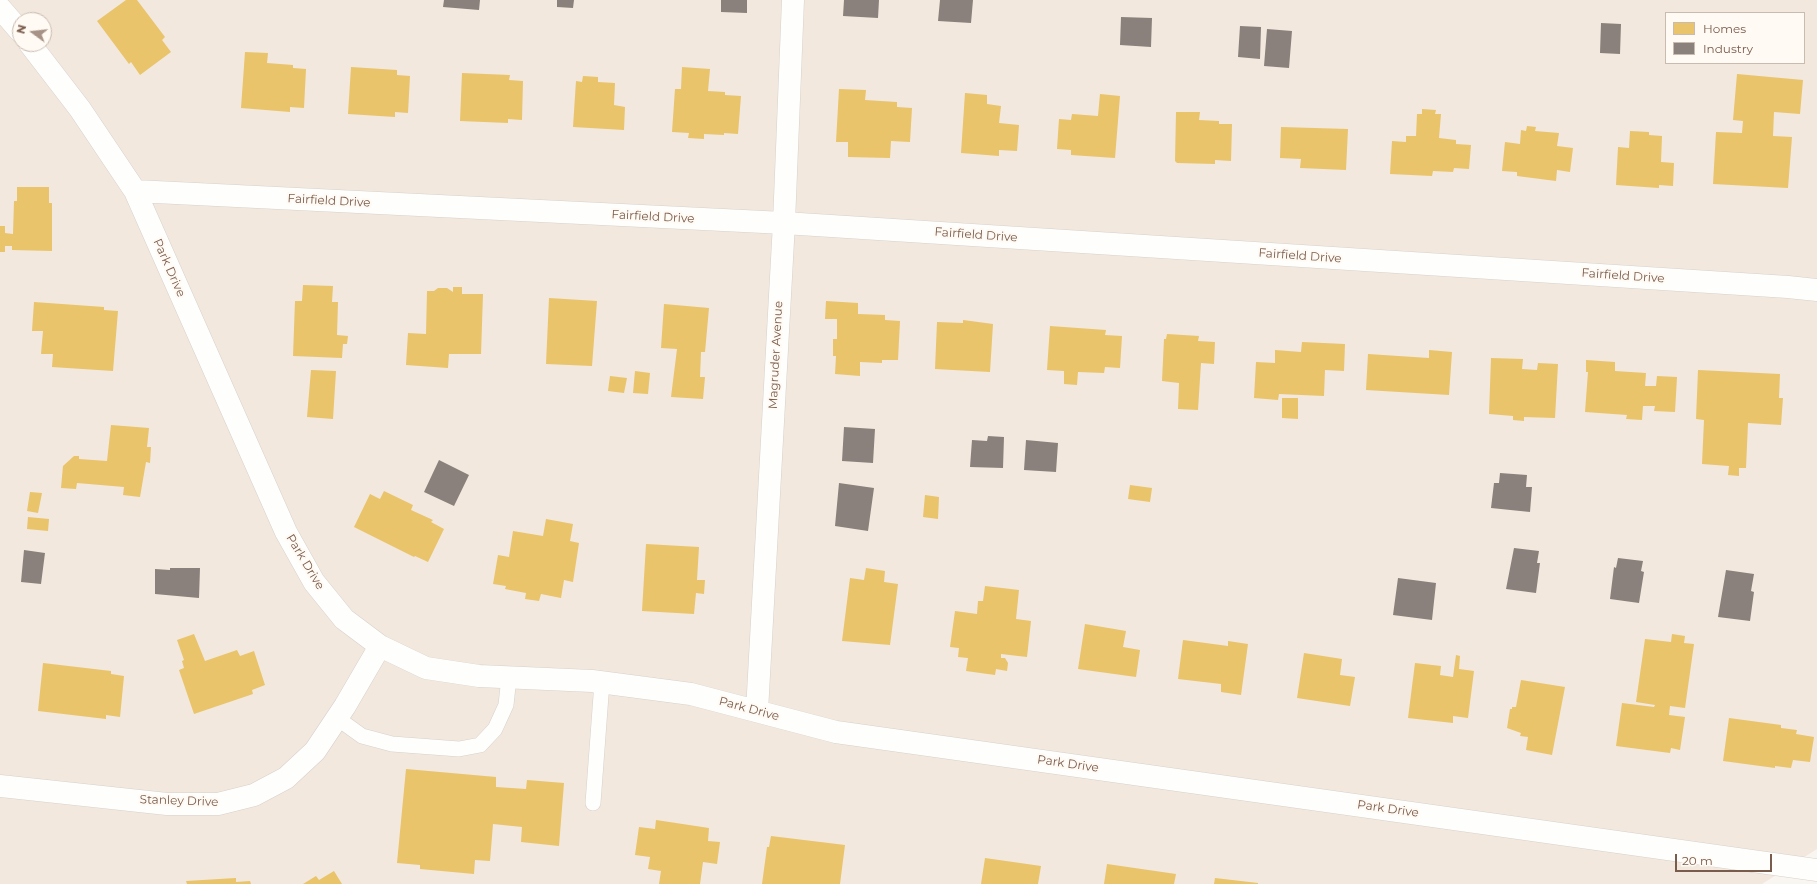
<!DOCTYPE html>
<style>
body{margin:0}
#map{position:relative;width:1817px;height:884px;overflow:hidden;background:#f9f5f0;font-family:Montserrat,sans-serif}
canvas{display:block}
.legend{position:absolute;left:1665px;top:12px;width:140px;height:52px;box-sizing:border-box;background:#fffaf3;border:1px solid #cabbb1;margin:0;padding:5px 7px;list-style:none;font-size:12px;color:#7a5c4d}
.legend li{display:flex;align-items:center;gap:8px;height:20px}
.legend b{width:20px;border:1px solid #cabbb1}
.north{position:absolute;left:12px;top:12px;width:40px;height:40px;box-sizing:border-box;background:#fffaf3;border:1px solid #cabbb1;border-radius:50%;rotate:285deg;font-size:11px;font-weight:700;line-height:16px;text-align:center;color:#7a5c4d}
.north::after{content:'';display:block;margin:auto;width:14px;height:18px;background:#a69286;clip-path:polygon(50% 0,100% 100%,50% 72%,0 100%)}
.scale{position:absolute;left:1675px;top:854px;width:97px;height:18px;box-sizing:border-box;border:2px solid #7a5c4d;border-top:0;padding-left:5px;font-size:12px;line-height:14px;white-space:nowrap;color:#7a5c4d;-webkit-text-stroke:3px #fffaf3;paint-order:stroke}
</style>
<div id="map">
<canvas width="1817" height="884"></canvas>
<ul class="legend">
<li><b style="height:11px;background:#e9c46a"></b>Homes</li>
<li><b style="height:11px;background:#8a817c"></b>Industry</li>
</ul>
<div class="north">N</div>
<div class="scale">20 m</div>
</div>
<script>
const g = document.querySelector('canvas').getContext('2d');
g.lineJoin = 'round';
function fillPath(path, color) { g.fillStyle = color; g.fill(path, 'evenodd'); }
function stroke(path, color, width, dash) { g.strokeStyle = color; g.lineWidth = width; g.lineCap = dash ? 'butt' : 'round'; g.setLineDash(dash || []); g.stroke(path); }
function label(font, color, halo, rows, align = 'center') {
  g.font = font + ' Montserrat,sans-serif'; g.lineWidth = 4; g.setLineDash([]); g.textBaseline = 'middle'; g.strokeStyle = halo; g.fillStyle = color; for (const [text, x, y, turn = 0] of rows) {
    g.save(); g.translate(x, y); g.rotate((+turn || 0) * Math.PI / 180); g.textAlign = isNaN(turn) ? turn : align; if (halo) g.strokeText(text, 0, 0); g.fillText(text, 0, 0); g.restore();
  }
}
fillPath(new Path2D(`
 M0 0H1817V849L1762 884H0ZM1666 13H1804V63H1666ZM20 20H44V44H20Z`), '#f2e8de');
fillPath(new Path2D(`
 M126 0H137L165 37 162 40 171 52 140 75 131 62 129 64 97 21Z
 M245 52 268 53 267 63 293 65V68L306 69 304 108 290 107V112L241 108Z
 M351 67 397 70V75L410 76 408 113 395 112V117L348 114Z
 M682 67 710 69 708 91 725 92V95L741 96 738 134 724 133V135L704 134V139L688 138 689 133 672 132 675 89H681Z
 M462 73 510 75 509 80 523 81 522 120 508 119V123L460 121Z
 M1737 74 1803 80 1800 114 1774 112 1773 136 1792 137 1788 188 1713 184 1716 132 1742 133 1743 121 1733 120Z
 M583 76 598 77V82L615 83 614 105 625 107 624 130 573 127 576 81 582 82Z
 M839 89 866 90 865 100 897 102V107L912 108 910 142 891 141 890 158 848 157V142H836Z
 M965 93 987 95V104L1001 106 999 123 1019 125 1017 151 999 150V156L961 153Z
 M1100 94 1120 96 1115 158 1071 155V150L1057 149 1059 119 1071 120 1072 114 1098 116Z
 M1422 109 1436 110 1435 114H1441L1439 138 1456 140V144L1471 145 1469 169 1454 168 1453 172 1433 171 1432 176 1390 174 1392 141 1406 142V136H1416L1417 114H1422Z
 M1176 112H1200L1199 120 1219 121V124H1232L1231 161 1215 160V164L1177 163 1175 161Z
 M1527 126 1536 127 1535 131 1559 133 1557 146 1573 148 1570 172 1557 170 1556 181 1517 176V172L1502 171 1505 142 1520 144 1521 130 1526 131Z
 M1281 127 1348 129 1346 170 1300 168 1301 159 1280 158Z
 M1630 131 1649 132V135L1662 136 1661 162 1674 163 1673 186 1659 185V188L1616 185 1618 147 1629 148Z
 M17 187H49V203H52V251L12 250V246H5V252H0V226H5V233L13 234 14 201H17Z
 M303 285 333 286 332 302H338L337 335 348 336 347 344H343L342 358 293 356 295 301H302Z
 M453 287H462V294H483L481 354H449L448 368 406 365 408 333 426 334 427 291H434L438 288H447L453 292Z
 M549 298 597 301 592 366 546 364Z
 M826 301 858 303V314L885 315V320L900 321 898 360H882V363L860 362V376L835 374 836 356H833V339H837V319H825Z
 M34 302 104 307V310L118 311 113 371 52 367 53 354H41L43 331H32Z
 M664 304 709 308 705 352H701L700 377H705L703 399 671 397 677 349 661 348Z
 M963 320 993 324 990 372 935 369 937 322 963 323Z
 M1050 326 1106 330 1105 335 1122 336 1120 368 1105 367 1104 373 1078 372 1077 385 1064 384V371L1047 370Z
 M1167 334 1199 336 1198 341 1215 342 1214 364 1201 363 1198 410 1178 409 1179 383 1162 381 1164 339H1166Z
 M1302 342 1345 344 1344 371 1325 370 1324 396 1279 394 1278 400 1254 398 1256 362 1275 363V350L1301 352Z
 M1429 350 1452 352 1449 395 1366 390 1368 354 1429 358Z
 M1491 358 1523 359 1522 369 1537 370 1538 363 1558 364 1555 418 1524 417V421L1513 420V416L1489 414Z
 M1586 360 1615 362V371L1646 373 1645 386H1656L1657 376 1677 377 1675 412 1654 411 1655 406H1643L1642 420 1626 419 1627 415 1585 412 1588 372H1586Z
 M311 370 336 371 333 419 307 417Z
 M1698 370 1780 374 1779 398H1783L1781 425 1748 423 1746 468H1739V476L1728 475 1729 466 1702 464 1704 420 1696 419Z
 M635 371 650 373 648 394 633 393Z
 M610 376 627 378 624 393 608 391Z
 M1282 398H1298V419L1282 418Z
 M111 425 149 428 147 447H151L150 463 146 462 140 497 123 495 124 487 77 483 76 489 61 488 63 466 74 456H79V459L107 461Z
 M1130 485 1152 488 1150 502 1128 499Z
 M384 491 413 505 411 510 433 520 431 522 444 529 428 562 415 556 414 557 354 527 370 494 380 499Z
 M30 492 42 493 38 513 27 511Z
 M925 495 939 497 938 519 923 517Z
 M28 517 49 519 48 531 27 529Z
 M546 519 573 524 570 541 579 543 573 582 564 580 561 598 541 594 539 601 525 599 526 593 505 589 506 586 493 584 498 555 509 557 513 531 543 536Z
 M646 544 699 547 697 580H705L704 594 696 593 694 614 642 611Z
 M866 568 885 571 884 582 898 584 890 645 842 641 850 578 864 580Z
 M985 586 1019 590 1016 619 1031 621 1027 657 1001 654V658H1005L1008 663 1007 671 996 669 995 675 966 671 968 658 958 657 959 648 950 647 955 611 977 614 978 601H983Z
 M1085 624 1126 631 1123 647 1140 650 1136 677 1078 669Z
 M194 634 205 661 237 650 240 656 254 651 265 685 252 690 253 694 194 714 179 670 184 668 182 661 184 660 177 640Z
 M1672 634 1685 636 1684 643 1694 644 1685 708 1670 706 1669 715 1685 717 1680 750 1671 748 1670 753 1616 746 1622 703 1654 707 1655 705 1636 702 1645 639 1671 642Z
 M1183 640 1228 646V641L1248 644 1241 695 1221 692V684L1178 679Z
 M1304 653 1342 659 1340 675 1355 677 1350 706 1297 698Z
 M1456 655 1460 656 1459 669 1474 671 1468 718 1453 716V723L1408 718 1415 663 1441 666 1440 675 1453 677Z
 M43 663 111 671V674L124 676 120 717 106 715V719L38 711Z
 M1521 680 1565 687 1552 755 1526 750 1528 737 1520 736 1521 733 1507 728 1510 709H1512V707H1516Z
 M1729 718 1781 725V728L1797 730 1796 734 1814 737 1810 762 1793 760 1791 768 1775 766V768L1723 761Z
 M406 769 496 777V787L526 789 527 780 564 783 559 846 521 842 522 827 493 824 490 861 475 860 474 874 420 869V865L397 863Z
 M656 820 709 828 708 841 720 842 717 864 703 862 700 884H659L661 871 648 869 650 857 635 855 639 827 655 829Z
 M771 836 845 845 840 884H762L767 847H769Z
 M985 858 1041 866 1038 884H981Z
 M1107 864 1176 874 1174 884H1104Z
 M334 871 342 884H303L316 876 319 880Z
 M236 878V882L250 881 251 884H187L186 881Z
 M1215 878 1258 883V884H1214Z`), '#e9c46a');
fillPath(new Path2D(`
 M444 0H480L479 10 443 7Z
 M557 0H574L573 8 557 7Z
 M721 0H747V13L721 12Z
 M844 0H879L878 18 843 16Z
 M940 0H973L971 23 938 21Z
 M1121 17 1152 18 1151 47 1120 45Z
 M1601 23 1621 24 1620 54 1600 53Z
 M1240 26 1261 27 1260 59 1238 57Z
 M1267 29 1292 31 1289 68 1264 66Z
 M844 427 875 429 873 463 842 461Z
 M988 436 1004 437 1003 468 970 467 972 440 987 441Z
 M1026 440 1058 443 1056 472 1024 470Z
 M439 460 469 475 454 506 424 492Z
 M1500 473 1527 475 1526 487H1532L1530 512 1491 508 1494 483H1499Z
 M839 483 874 488 868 531 835 526Z
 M1514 548 1539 551 1537 563H1540L1536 593 1506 589Z
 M24 550 45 553 41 584 21 582Z
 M1618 558 1643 561 1641 571 1644 572 1639 603 1610 599 1614 567 1616 568Z
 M170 568H200L199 598 155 594V569L170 570Z
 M1726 570 1754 574 1751 591 1754 592 1750 621 1718 617Z
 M1398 578 1436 583 1432 620 1393 615Z`), '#8a817c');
const service = new Path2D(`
 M337 718 362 736 392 744 459 749 480 745 495 729 506 705 509 677
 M593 803 602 682`);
const minor = new Path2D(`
 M0 8 20 31
 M30 44 80 109 135 191 286 532 314 582 344 619 380 646 426 668 479 676 592 681 691 694 836 732 1817 870
 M135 191 784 223 1788 287 1817 290
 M757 711 784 223 793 0
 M0 786 167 804H218L254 795 286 778 315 751 345 706 380 646`);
stroke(service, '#d7d1cb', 16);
stroke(minor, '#d7d1cb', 23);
stroke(service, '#fefefd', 15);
stroke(minor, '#fefefd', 22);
label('12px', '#7a5c4d', '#fffaf3', [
 ["Fairfield Drive",329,201,3],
 ["Fairfield Drive",653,217,3],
 ["Fairfield Drive",976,235,4],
 ["Fairfield Drive",1300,256,4],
 ["Park Drive",169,268,66],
 ["Fairfield Drive",1623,276,4],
 ["Magruder Avenue",776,355,-87],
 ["Park Drive",305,562,59],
 ["Park Drive",749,709,15],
 ["Park Drive",1068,764,8],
 ["Stanley Drive",179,801,2],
 ["Park Drive",1388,809,8]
]);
</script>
